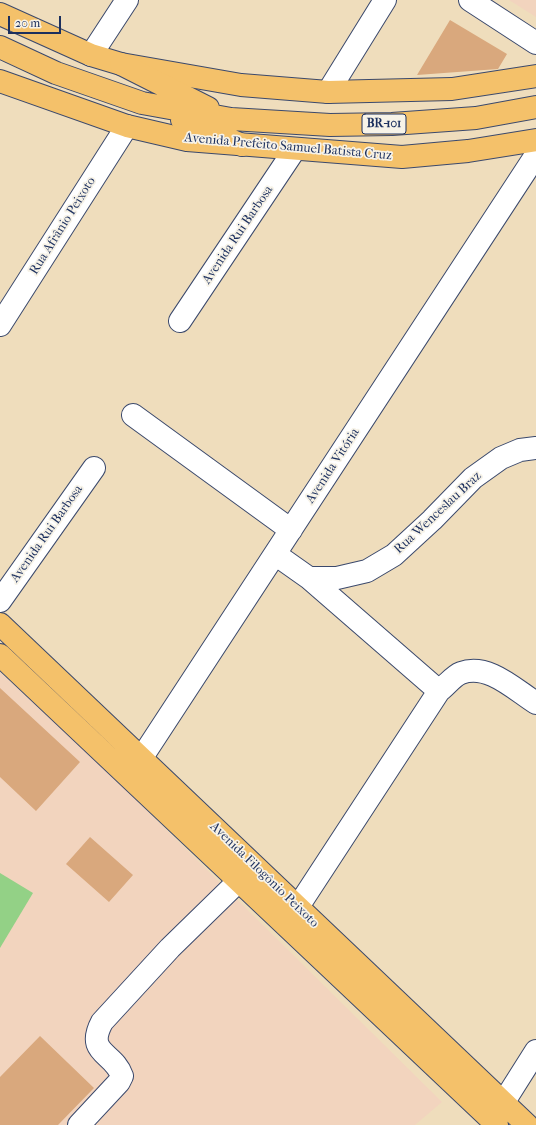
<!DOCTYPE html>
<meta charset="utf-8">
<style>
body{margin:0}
#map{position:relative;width:536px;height:1125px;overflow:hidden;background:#efddbc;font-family:"IM FELL French Canon",serif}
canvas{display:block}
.scale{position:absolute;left:8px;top:16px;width:53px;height:18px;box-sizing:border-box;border:2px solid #1b2f5e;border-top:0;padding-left:5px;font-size:12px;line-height:14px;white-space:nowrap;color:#1b2f5e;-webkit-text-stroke:3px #f7f3e8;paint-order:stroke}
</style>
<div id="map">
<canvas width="536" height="1125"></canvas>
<div class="scale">20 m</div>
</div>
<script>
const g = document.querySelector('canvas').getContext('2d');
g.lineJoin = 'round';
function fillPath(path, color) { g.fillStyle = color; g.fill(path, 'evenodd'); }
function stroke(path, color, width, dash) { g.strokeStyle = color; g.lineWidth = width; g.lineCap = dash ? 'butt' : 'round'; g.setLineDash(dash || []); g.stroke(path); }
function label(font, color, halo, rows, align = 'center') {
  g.font = font + ' "IM FELL French Canon",serif'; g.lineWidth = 3.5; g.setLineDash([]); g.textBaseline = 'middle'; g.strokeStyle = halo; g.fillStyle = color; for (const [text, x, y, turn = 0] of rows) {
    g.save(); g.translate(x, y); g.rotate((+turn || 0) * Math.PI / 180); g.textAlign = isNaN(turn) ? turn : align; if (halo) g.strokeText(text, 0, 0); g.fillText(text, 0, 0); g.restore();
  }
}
fillPath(new Path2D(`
 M509 0H536V17Z
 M0 672 110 774 442 1102 415 1125H0Z`), '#f2d4be');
fillPath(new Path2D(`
 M0 873 33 893 0 948Z`), '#93d186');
fillPath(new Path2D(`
 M450 20 507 54 498 69 417 75Z
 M0 688 80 762 36 811 0 777Z
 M90 837 133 875 109 902 66 864Z
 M40 1036 94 1088 58 1125H0V1077Z`), '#d9a87d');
const minor = new Path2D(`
 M470 0 536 43
 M91 55 127 0
 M328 92 385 0
 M180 321 295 149
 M0 325 127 126
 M133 415 291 530
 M275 554 309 578H337L367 571 394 555 432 520 473 478 501 458 520 450 536 448
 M309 578 439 691
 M0 601 94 468
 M131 774 536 155
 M288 922 439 691C446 686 453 676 461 673 488 663 514 689 536 703
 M493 1119 536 1051
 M79 1125 119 1082 122 1076C114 1052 85 1054 102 1022L170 948 252 868`);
const major = new Path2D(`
 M0 14 91 55 121 64 241 85 328 92 452 89 536 76
 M0 81 127 126 187 140 402 157 468 151 536 140
 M0 624 527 1125
 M0 655 497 1125`);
const highway = new Path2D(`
 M0 47 56 73 142 103 231 119 330 125 392 124 476 118 536 107
 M121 64 208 108
 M182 120 242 145`);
stroke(minor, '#3b496c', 24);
stroke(major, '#3b496c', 24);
stroke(highway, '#3b496c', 24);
stroke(minor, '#fff', 22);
stroke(major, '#f4c16a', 22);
stroke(highway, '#f4c16a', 22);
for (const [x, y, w] of [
 [384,124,44]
]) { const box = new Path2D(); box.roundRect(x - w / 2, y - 10, w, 20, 3); g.fillStyle = '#f7f3e8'; g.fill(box); stroke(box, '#1b2f5e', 1); }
label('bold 12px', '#1b2f5e', null, [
 ["BR-101",384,124]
]);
label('13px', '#1b2f5e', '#f7f3e8', [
 ["Avenida Prefeito Samuel Batista Cruz",288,147,5],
 ["Rua Afrânio Peixoto",63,226,-58],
 ["Avenida Rui Barbosa",238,235,-56],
 ["Avenida Vitória",333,466,-57],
 ["Rua Wenceslau Braz",438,513,-43],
 ["Avenida Rui Barbosa",47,534,-55],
 ["Avenida Filogônio Peixoto",264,875,44]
]);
</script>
